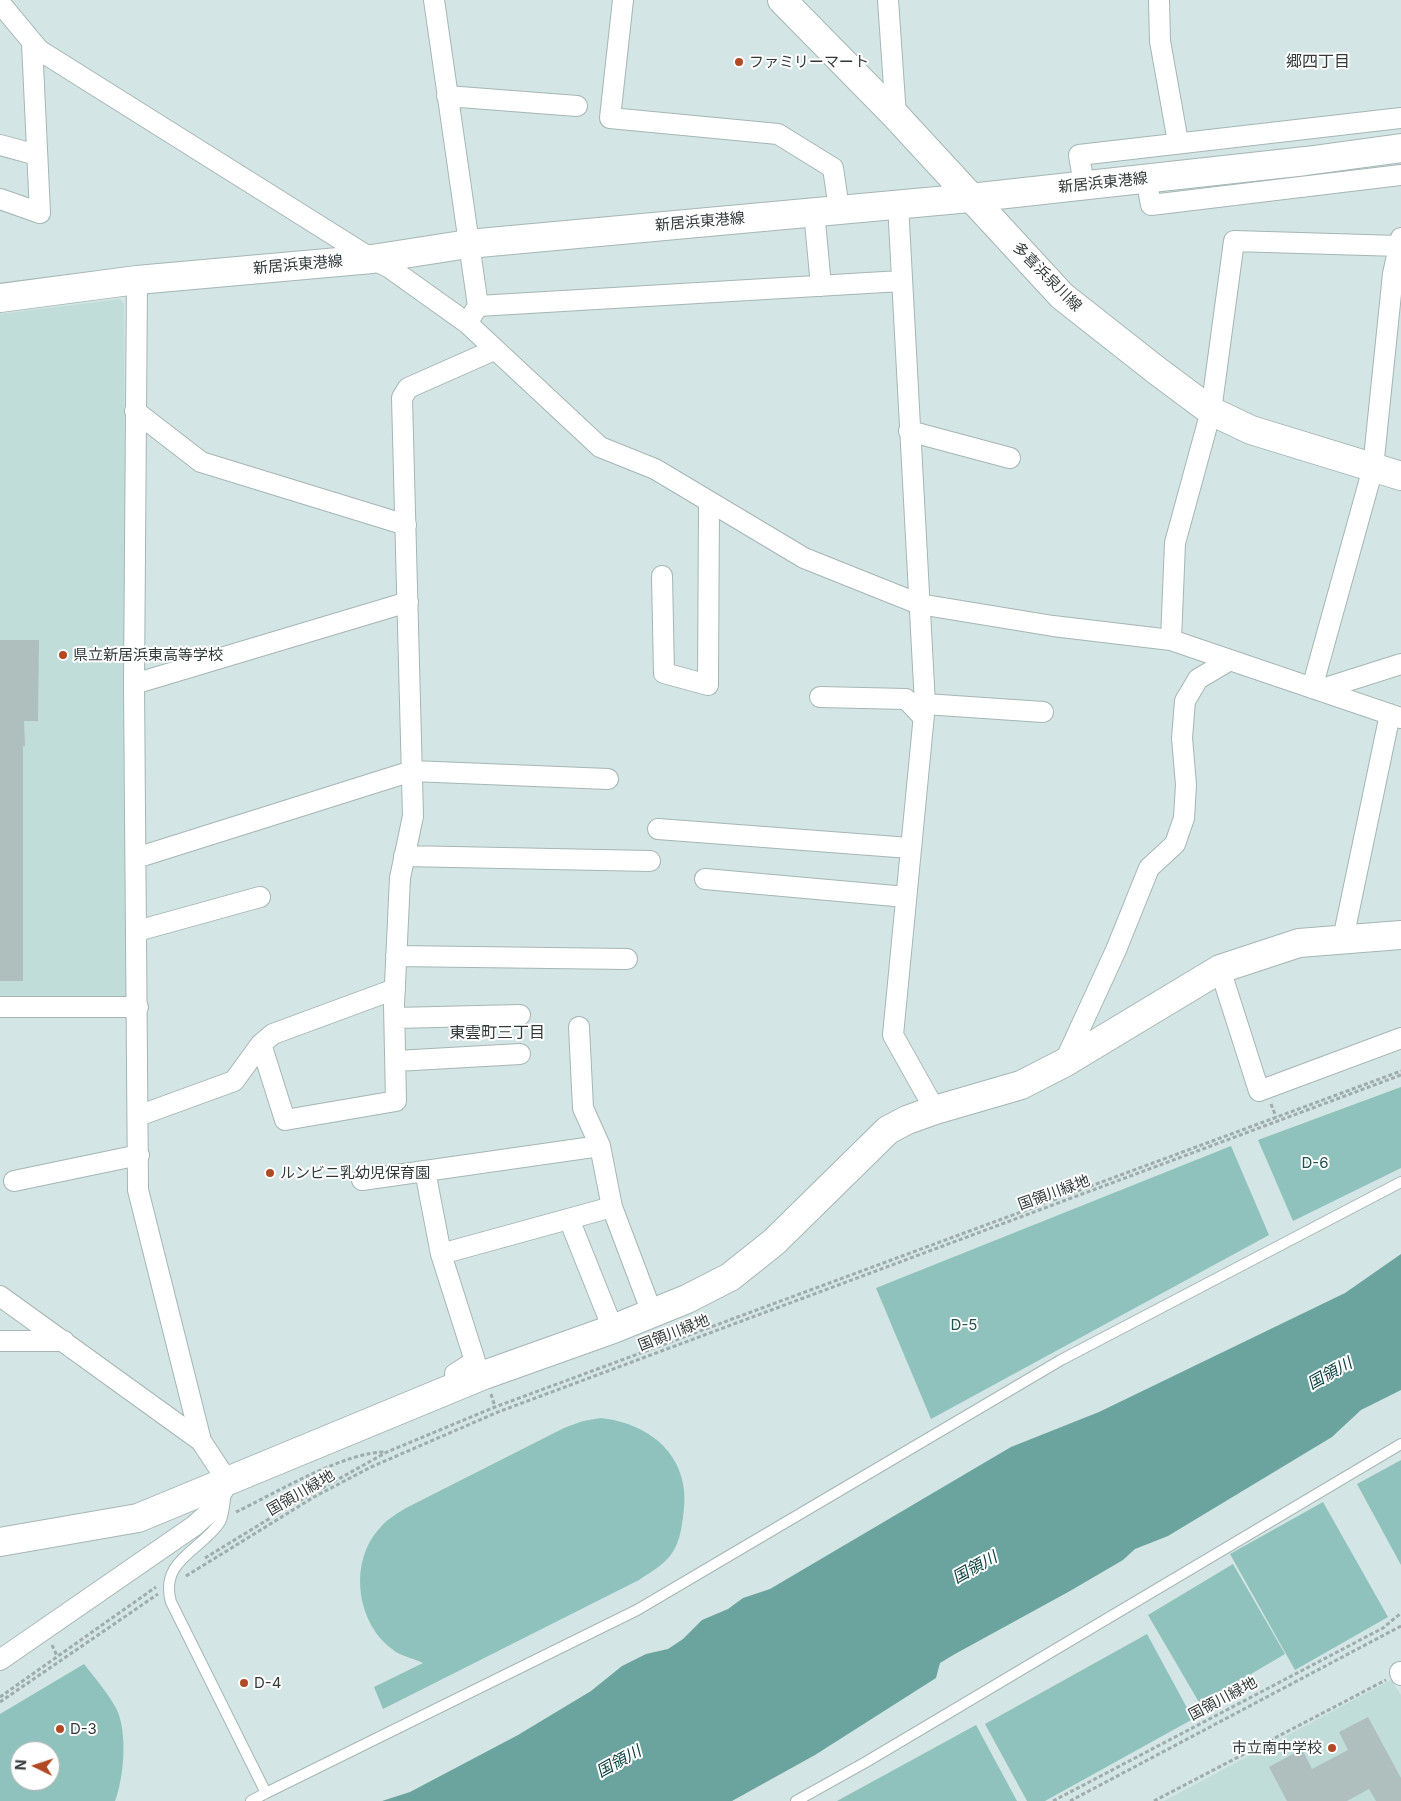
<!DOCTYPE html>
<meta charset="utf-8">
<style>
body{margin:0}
#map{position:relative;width:1401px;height:1801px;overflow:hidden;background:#d3e5e4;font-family:Inter,sans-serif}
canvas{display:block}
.north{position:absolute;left:10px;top:1741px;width:50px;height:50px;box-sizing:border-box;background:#fff;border:1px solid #adb0b0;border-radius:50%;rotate:274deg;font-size:14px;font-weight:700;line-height:20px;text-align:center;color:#323939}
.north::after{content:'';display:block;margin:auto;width:18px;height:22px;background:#b14a24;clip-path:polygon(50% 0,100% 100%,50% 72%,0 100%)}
</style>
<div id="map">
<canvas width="1401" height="1801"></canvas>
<div class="north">N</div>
</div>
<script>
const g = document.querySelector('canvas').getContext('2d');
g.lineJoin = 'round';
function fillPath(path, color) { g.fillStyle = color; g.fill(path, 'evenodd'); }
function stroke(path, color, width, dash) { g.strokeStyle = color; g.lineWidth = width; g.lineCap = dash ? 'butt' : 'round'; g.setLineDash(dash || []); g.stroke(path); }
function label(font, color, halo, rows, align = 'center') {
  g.font = font + ' Inter,"Noto Sans JP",sans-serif'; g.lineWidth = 4; g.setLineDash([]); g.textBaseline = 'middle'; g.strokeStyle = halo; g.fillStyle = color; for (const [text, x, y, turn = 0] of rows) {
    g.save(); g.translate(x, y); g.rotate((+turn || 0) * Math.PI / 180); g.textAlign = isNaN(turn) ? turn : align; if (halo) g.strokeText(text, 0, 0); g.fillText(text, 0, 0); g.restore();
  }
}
fillPath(new Path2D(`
 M120 299 124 304 128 996 122 1002H0V314Z
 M1391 1680 1401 1695V1801H1164Z`), '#c1ddda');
fillPath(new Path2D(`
 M1401 1087V1168L1293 1221 1258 1140Z
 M1231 1146 1269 1235 931 1419 876 1288Z
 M601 1418C654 1424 693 1460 683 1517 681 1532 679 1544 670 1556 662 1566 649 1573 639 1580L383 1709 374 1687 423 1663C413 1658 400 1656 392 1649 356 1622 349 1562 379 1529 386 1520 396 1514 406 1508L564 1428 583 1421Z
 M1401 1460V1565L1357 1484Z
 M1323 1502 1388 1617 1295 1670 1230 1554Z
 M1233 1564 1285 1654 1200 1704 1148 1615Z
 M1147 1634 1193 1719 1045 1801H1027L985 1724Z
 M84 1664C95 1678 107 1692 116 1708 128 1731 124 1778 115 1801H0V1714ZM20 1751H50V1781H20Z
 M976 1725 1017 1801H837Z`), '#8fc2bd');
fillPath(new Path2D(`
 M1401 1254V1390L1361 1410 1332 1437 1168 1536 1135 1549 1123 1560 1070 1591 955 1654 940 1663 936 1678 815 1755 732 1801H382L410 1792 518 1735 591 1691 622 1666 646 1654 668 1649 683 1639 702 1620 728 1609 743 1598 770 1589 1011 1447 1099 1412 1345 1293Z`), '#6ba49f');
fillPath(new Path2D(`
 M0 640H39L38 721H24L25 746H23V981H0Z
 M1368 1717 1401 1778V1801H1376L1369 1789 1347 1801H1287L1269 1767 1302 1749 1312 1769 1348 1750 1339 1732Z`), '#aebfbe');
const lane = new Path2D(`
 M225 1499C224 1506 223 1517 220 1522 202 1550 159 1560 171 1602L266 1793 251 1801
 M266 1793 637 1610 1061 1360 1401 1182
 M796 1801 866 1762 1401 1444`);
const street = new Path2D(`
 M434 0 478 306
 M623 0 610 118 778 134 833 168 839 209
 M888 0 896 116
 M1159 0 1160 41 1178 142
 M0 3 39 50 372 259 390 268 467 323 600 447 655 469 804 558 919 604 1053 626 1171 640 1175 543 1211 411 1234 241 1399 246
 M447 96 577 106
 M0 145 37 155
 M1146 178 1151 205 1401 175
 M1084 185 1079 155 1401 118
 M0 199 40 213 32 43
 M898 204 925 704 893 1035 935 1110
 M814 211 821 286
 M467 323 478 306 901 281
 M135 411 201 462 406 525
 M909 431 1010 458
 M662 576 664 673 708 685 709 502
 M1171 640 1401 718
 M134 684 408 602
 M1312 688 1373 468 1393 274 1401 238
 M1319 690 1401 664
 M820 697 906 699 923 717
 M925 704 1043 712
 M658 829 910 848
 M404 856 650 861
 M136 858 412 771 608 779
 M705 879 906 897
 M137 931 260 897
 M1343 939 1390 714
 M396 956 627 959
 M1220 969 1259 1091 1401 1038
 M0 1007H138
 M395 1018 520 1015
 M261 1044 273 1034 395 989
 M396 1061 520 1054
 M1064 1063 1116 950 1149 868 1175 844 1184 818 1186 785 1182 738 1185 701 1198 679 1230 660
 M138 1116 234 1081 261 1044 285 1120 396 1101 394 1005 400 878 413 816 402 398 408 388 494 350
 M600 1146 612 1207 652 1313
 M425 1171 441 1254 475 1361 455 1374 456 1387
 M362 1180 600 1146 583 1108 579 1027
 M14 1181 139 1155
 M569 1219 613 1329
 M441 1254 612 1207
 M0 1296 201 1441
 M0 1341H64
 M0 1660 194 1526 211 1511 228 1482 201 1441 138 1190 134 684 137 280
 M1400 1672 1401 1675`);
const secondary = new Path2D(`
 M782 0 896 116 1062 296 1156 370 1211 411 1251 430 1401 476
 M0 298 137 280 372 259 468 244 970 198 1306 161 1401 148
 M0 1542 138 1518 484 1375 613 1329 687 1299 730 1277 774 1242 888 1130 907 1120 935 1110 1021 1085 1064 1063 1220 969 1299 943 1401 935`);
stroke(lane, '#a5b6b4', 12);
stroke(street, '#a5b6b4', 22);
stroke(secondary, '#a5b6b4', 30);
stroke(new Path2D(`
 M1271 1104 1276 1117
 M491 1394 495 1407
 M236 1512C276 1493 345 1451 387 1452
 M205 1558 290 1506 387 1452 495 1407 1401 1071
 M186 1576 314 1497 371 1467 498 1412 1401 1075
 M52 1645 57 1656
 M0 1697 156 1587
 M0 1702 158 1594
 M1053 1801 1383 1628 1401 1613
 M1070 1801 1401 1626
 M1154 1801 1386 1680`), '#9eacac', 3, [4, 2.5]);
stroke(lane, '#fff', 10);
stroke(street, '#fff', 20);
stroke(secondary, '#fff', 28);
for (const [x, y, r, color] of [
 [739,62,5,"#b14a24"],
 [63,655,5,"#b14a24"],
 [270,1173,5,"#b14a24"],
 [244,1683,5,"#b14a24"],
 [60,1729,5,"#b14a24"],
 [1332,1748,5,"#b14a24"]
]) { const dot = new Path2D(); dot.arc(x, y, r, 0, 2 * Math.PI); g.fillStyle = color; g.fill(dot); stroke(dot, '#fff', 2); }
label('15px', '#323939', '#fff', [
 ["ファミリーマート",749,62],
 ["県立新居浜東高等学校",73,655],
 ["ルンビニ乳幼児保育園",280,1173],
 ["D-4",254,1683],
 ["D-3",70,1729],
 ["市立南中学校",1322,1748,"right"]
], 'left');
label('15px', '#323939', '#fff', [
 ["新居浜東港線",1103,183,-6],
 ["新居浜東港線",700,222,-5],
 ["新居浜東港線",298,265,-5],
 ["多喜浜泉川線",1047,277,45],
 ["国領川緑地",1054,1193,-20],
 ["国領川緑地",674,1333,-21],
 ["国領川緑地",301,1493,-30],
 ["国領川緑地",1223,1699,-28]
]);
label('15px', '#20524e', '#fff', [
 ["D-6",1315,1163],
 ["D-5",964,1325]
]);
label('16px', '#323939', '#fff', [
 ["郷四丁目",1318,62],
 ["東雲町三丁目",497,1033]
]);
label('italic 16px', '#083f3c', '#fff', [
 ["国領川",1330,1374,-29],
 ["国領川",975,1568,-29],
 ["国領川",619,1762,-29]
]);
</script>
